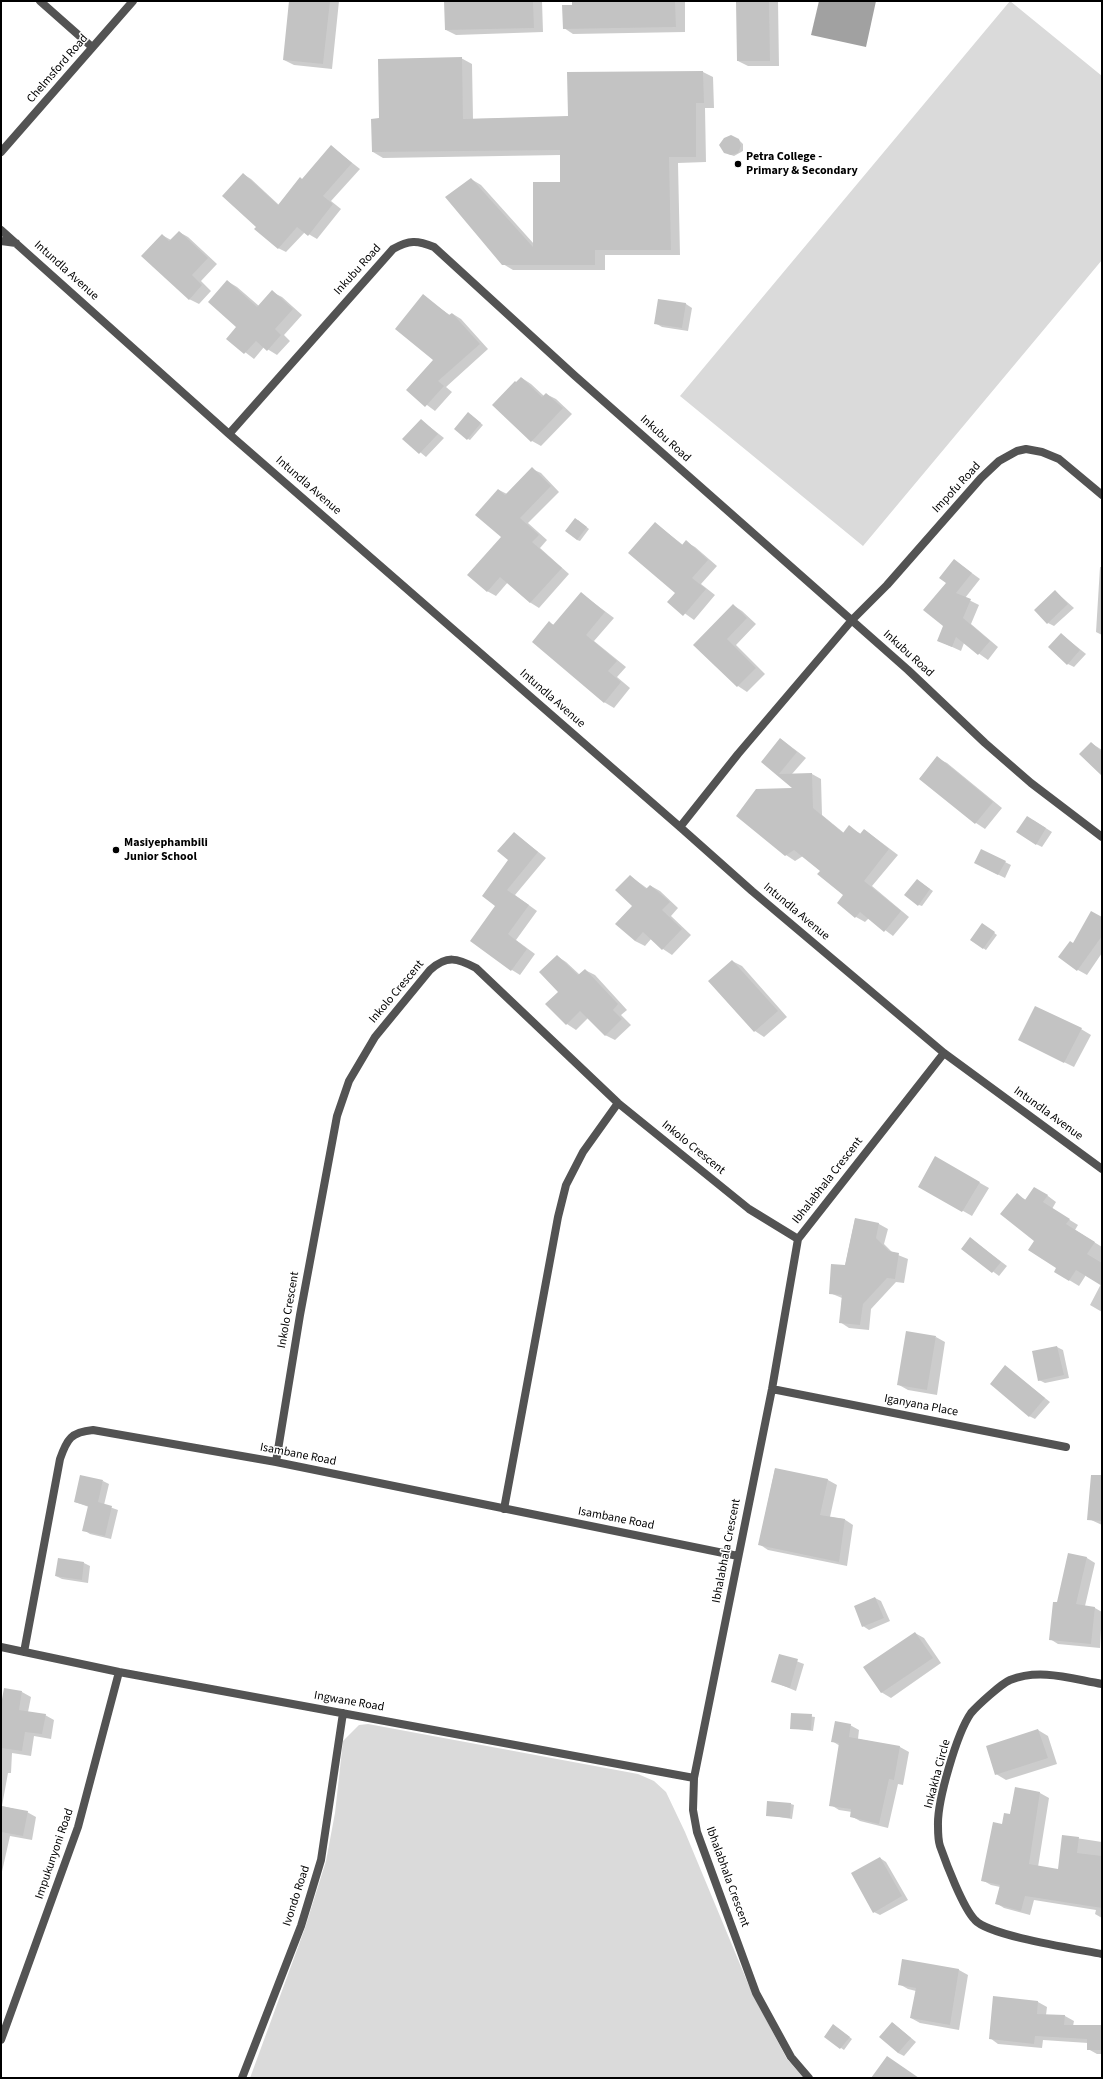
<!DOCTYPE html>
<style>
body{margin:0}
#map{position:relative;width:1103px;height:2079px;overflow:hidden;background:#fff;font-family:"Source Sans 3",sans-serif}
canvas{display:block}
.frame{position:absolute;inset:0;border:2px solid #000;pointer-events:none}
</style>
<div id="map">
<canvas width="1103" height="2079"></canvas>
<div class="frame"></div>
</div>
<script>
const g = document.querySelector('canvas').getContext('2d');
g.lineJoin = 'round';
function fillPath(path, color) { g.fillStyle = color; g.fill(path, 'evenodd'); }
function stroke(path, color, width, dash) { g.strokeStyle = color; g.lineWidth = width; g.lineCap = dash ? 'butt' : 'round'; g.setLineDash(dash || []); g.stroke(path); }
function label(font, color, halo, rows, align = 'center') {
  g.font = font + ' "Source Sans 3",sans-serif'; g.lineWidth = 3; g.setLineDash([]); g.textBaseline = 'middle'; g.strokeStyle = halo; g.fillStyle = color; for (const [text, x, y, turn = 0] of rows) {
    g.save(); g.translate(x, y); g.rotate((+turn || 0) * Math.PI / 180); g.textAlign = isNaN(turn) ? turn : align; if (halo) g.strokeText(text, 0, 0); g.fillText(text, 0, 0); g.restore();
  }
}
fillPath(new Path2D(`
 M1010 1 1102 76V260L863 546 680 396Z
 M368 1724 638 1774 654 1781 666 1792 685 1832 752 1993 787 2059 804 2078H250L305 1928 326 1861 335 1813 343 1741 359 1725Z`), '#dadada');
fillPath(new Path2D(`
 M819 1H876L866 47 811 35Z`), '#a1a1a1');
fillPath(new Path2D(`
 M290 1H339L332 69 294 65 284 60Z
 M445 1H542L543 32 456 35 446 30Z
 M573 1H685V32L573 34 564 28 573 6Z
 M737 1H778L779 66H748L738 61Z
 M461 58 472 64 473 119 569 117 568 73 703 72 713 77 714 108H705L706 162 678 163 680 255H605V270H513L503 264 471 179 481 185 534 244 561 183V155L383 158 373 152 380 119Z
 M738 139 743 144V151L734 156 728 154Z
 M332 147 360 169 331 201 341 209 317 239 305 232 286 252 278 248 257 227 243 174 251 179 279 205Z
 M179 232 188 237 217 264 201 281 211 291 199 304 189 299 162 235 171 240Z
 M227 281 237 287 259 306 272 292 282 297 302 315 284 335 290 341 277 355 264 347 254 359 228 339 238 327Z
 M423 296 451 316 453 314 461 319 488 349 446 387 452 392 435 411 407 390 434 360Z
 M659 300 686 304 692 308 688 331 662 327 655 323Z
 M522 378 531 384 544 396 546 394 556 399 572 414 541 446 532 441 517 383Z
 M471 415 483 425 470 440 468 439Z
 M421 420 444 438 426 457 404 439Z
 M532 469 541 473 559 492 528 523 547 540 540 548 569 574 539 608 531 603 508 582 496 596 487 591 503 537 499 490 507 494Z
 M578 520 589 529 580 541 577 540Z
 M655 523 683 545 686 542 695 547 717 566 701 584 715 595 694 620 669 602 676 593Z
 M954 560 980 579 965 598 979 605 971 624 998 647 988 660 964 643 961 651 939 641 945 626Z
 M1100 567H1102V635L1096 632Z
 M1056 592 1074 608 1054 626 1048 623Z
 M582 594 614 618 594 641 626 667 617 677 630 688 614 708 604 702 550 623 554 625Z
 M733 605 742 611 756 624 736 645 765 674 747 692 738 686 695 645Z
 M1061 634 1086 654 1074 667 1068 664Z
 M781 739 806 758 792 774H812L821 779 822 815 844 833 849 827 861 834 865 830 898 855 872 886 909 917 893 936 869 918 865 922 856 917 845 895 821 871 803 856 795 861 786 855 795 789 762 762Z
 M1091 743 1102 750V774Z
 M937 758 947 763 1002 808 985 829 976 823 920 778Z
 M1033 820 1052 832 1042 847 1036 844Z
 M514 833 546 858 515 895 537 911 516 940 535 954 520 975 512 970 496 906 509 860Z
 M1005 862 1011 865 1005 878 981 866Z
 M630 876 648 889 651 886 660 891 678 908 671 916 691 935 672 955 663 949 651 939 645 946 635 941Z
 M920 882 933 891 922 906 919 905Z
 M1102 918V953L1087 975 1078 970 1073 944Z
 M985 926 997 935 986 950 971 940Z
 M557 956 566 962 580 975 585 970 595 975 627 1010 621 1015 631 1025 615 1040 605 1035 588 1018 576 1030 567 1024 547 1004 559 992Z
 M732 961 742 966 787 1017 764 1037 755 1031 710 981Z
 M1081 1029 1091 1035 1074 1067 1019 1040Z
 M936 1158 989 1188 972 1216 919 1186Z
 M1044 1193 1056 1202 1052 1209 1078 1225 1075 1230 1102 1247V1312L1090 1305 1101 1284 1086 1275 1079 1286 1069 1280 1035 1241 1017 1195 1026 1200Z
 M855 1219 879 1224 888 1229 884 1244 893 1253 908 1259 904 1283 896 1282 871 1309 869 1330 849 1328 840 1322 842 1298 830 1293 845 1266Z
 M970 1238 1007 1266 999 1276 963 1249Z
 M936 1337 945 1342 937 1395 908 1390 899 1385Z
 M1057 1347 1063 1350 1069 1378 1045 1383 1039 1380Z
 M1006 1367 1050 1402 1035 1419 1029 1416Z
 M775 1469 828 1480 837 1485 830 1517 844 1519 853 1525 847 1566 768 1550 759 1544Z
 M1102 1480V1525L1089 1519Z
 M103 1481 109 1484 104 1505 118 1510 111 1539 90 1534 84 1530 89 1507 75 1502Z
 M1069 1554 1087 1558 1095 1563 1085 1606 1095 1608 1102 1612 1100 1648 1058 1644 1050 1639Z
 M84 1563 90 1566 88 1583 62 1579 56 1576Z
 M875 1598 881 1601 890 1621 869 1630 863 1626Z
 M915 1633 924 1638 941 1663 891 1698 881 1692Z
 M780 1655 804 1664 796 1691 772 1681Z
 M22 1692 31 1697 28 1712 45 1715 54 1720 51 1739 34 1736 31 1756 12 1753 11 1773H8L2 1806 27 1812 36 1817 32 1840 10 1836 1 1876V1706Z
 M792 1714 815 1717 813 1731 791 1728Z
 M850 1725 859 1730 858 1739 900 1747 909 1752 903 1785 898 1784 888 1828 860 1821 851 1816 852 1812 839 1810 831 1805 840 1746 832 1741Z
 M1038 1730 1048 1736 1057 1764 1006 1780 996 1774Z
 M1016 1788 1040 1793 1049 1798 1038 1867 1059 1870 1063 1836 1102 1842V1918L1095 1914 1096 1910 1034 1900 1030 1915 1004 1908 996 1903 1000 1887 991 1885 982 1880 1003 1826 1010 1815Z
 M791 1804 794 1805 792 1819 767 1815Z
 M880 1858 886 1862 908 1900 880 1915 874 1912Z
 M903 1960 959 1970 968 1975 959 2030 920 2023 911 2018 916 1991 908 1989 899 1984Z
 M994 1997 1038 2002 1047 2007 1046 2015 1065 2016 1074 2021 1073 2026H1102V2054H1097L1088 2049V2043L1043 2040 1042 2048 998 2044 990 2038Z
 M893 2023 916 2042 904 2056 898 2053Z
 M836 2027 852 2039 844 2050 825 2037Z`), '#0003');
fillPath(new Path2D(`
 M289 1H330L323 64 283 60Z
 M444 1H533L534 28 445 30Z
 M572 1H675L676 27 563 29 562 5H572Z
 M736 1H769L770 61H737Z
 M462 57 463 119 568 116 567 72 703 71 704 103H696V157H669L671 250H595V265H502L445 197 471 178 533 247V182H560V150L372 152 371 119 379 118 378 59Z
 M731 135 739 139 741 146 738 153 731 155 724 153 719 145 724 138Z
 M331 145 352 163 323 196 333 204 308 236 297 227 278 249 254 229 256 227 222 196 243 173 278 205 300 177 302 179Z
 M179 231 208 258 192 275 202 285 189 300 141 256 162 234 169 241Z
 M227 280 257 307 272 290 293 309 275 329 281 335 267 351 256 341 244 354 226 339 236 327 208 302Z
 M423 294 449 315 452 313 480 344 438 381 444 386 425 407 406 390 433 360 395 329Z
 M658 299 686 303 682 328 654 324Z
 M521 377 542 397 546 393 563 408 531 442 492 405 515 381 516 382Z
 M468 412 481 423 467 440 454 429Z
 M421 419 438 434 419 454 402 439Z
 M532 467 551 486 520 518 539 535 532 542 562 568 530 603 500 577 487 592 467 575 501 537 475 515 498 489 505 495Z
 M575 518 587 527 577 540 565 531Z
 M655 522 682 545 686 540 708 560 692 578 706 589 683 616 667 602 675 593 628 553Z
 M954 559 972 573 956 593 971 599 963 618 990 641 978 655 956 637 952 647 937 641 943 626 923 610 946 583 939 578Z
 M1055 590 1068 604 1047 624 1034 610Z
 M581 592 605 612 586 635 617 661 608 671 621 682 604 703 532 642 549 621 553 625Z
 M733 604 747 618 727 639 756 668 737 687 693 645Z
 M1061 633 1080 650 1067 665 1048 647Z
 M780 738 797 752 779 774 812 773 813 808 843 833 849 825 860 834 864 829 889 849 864 881 901 911 884 932 860 912 855 918 837 903 843 895 817 874 820 871 794 850 785 856 736 816 756 789 792 788 761 762Z
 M1091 742 1102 752V776L1079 754Z
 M937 756 993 802 975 824 919 779Z
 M1027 816 1046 828 1036 845 1016 832Z
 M514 832 538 852 507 890 529 905 508 934 527 949 511 971 470 941 495 906 482 896 508 860 497 851Z
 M981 849 1006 861 998 875 974 863Z
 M630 875 646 889 650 885 670 902 662 910 682 929 662 950 643 932 635 941 615 924 632 906 615 890Z
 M917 879 930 889 918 906 904 895Z
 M1091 911 1102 917V936L1077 971 1058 957 1070 941 1073 943Z
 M982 923 995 932 983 949 970 940Z
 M557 955 578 975 585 969 618 1004 613 1010 622 1019 605 1036 580 1011 566 1025 545 1004 558 992 539 972Z
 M732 960 778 1011 754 1032 708 981Z
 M1035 1006 1082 1028 1064 1063 1018 1040Z
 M935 1156 980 1182 962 1212 918 1187Z
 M1034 1187 1048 1195 1043 1202 1070 1219 1066 1224 1095 1242 1087 1254 1102 1263V1286L1076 1270 1069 1281 1054 1272 1056 1268 1028 1250 1034 1241 1000 1214 1017 1193 1025 1200Z
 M855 1218 879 1223 876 1238 889 1251 899 1253 895 1279 887 1278 863 1304 860 1325 839 1323 842 1295 829 1294 831 1264 845 1265Z
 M970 1237 1001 1262 992 1273 961 1249Z
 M906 1331 936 1336 927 1390 897 1385Z
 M1057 1346 1064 1375 1038 1381 1032 1351Z
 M1005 1365 1045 1398 1029 1417 990 1384Z
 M775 1468 828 1479 820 1515 845 1519 839 1562 758 1545Z
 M80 1475 103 1480 98 1502 112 1506 105 1536 82 1531 88 1506 74 1502Z
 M1091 1475H1102V1521L1087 1520Z
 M1068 1553 1087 1557 1076 1604 1095 1607 1091 1644 1049 1640 1053 1602H1057Z
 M58 1558 84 1562 82 1580 55 1576Z
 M875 1597 884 1618 862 1627 854 1606Z
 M915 1632 933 1658 881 1693 863 1667Z
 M779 1654 798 1659 790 1688 771 1682Z
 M4 1688 22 1691 19 1710 46 1714 42 1734 25 1732 22 1751 1 1748V1705Z
 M791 1713 812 1714 811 1730 790 1729Z
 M835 1721 851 1724 849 1737 900 1746 894 1780 889 1779 879 1824 850 1817 851 1809 829 1806 839 1743 831 1742Z
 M1038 1729 1048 1758 995 1775 986 1746Z
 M1015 1787 1040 1792 1029 1864 1058 1869 1062 1835 1079 1837 1077 1853 1102 1856V1908L1025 1896 1021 1911 995 1904 1000 1885 981 1881 993 1822 1002 1824 1004 1813 1010 1814Z
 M767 1801 791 1803 790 1818 766 1816Z
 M1 1806 28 1811 23 1836 1 1832Z
 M880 1857 902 1896 873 1913 851 1873Z
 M902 1959 959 1969 950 2025 910 2018 916 1988 898 1985Z
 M993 1996 1038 2001 1037 2014 1065 2015 1064 2025H1102V2050H1087V2039L1035 2036 1034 2044 989 2039Z
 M892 2022 911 2038 898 2053 879 2037Z
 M833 2024 850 2037 840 2049 824 2037Z
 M887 2056 919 2078H871Z`), '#c3c3c3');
stroke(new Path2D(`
 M40 1 92 47
 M1 152 133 1
 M1 230 229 434 680 827 752 891 944 1053 1102 1169
 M1 241 16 243
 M229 434 393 249C409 240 417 240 434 247L574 375 908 670 985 743 1031 783 1102 837
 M680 827 738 754 852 620 887 585 981 478 999 461 1017 451 1026 449 1042 452 1059 459 1102 495
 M772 1389 1066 1447
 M276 1462 300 1315 337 1116 349 1081 375 1037 430 970C447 955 457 958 476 968L618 1103 749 1209 798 1239
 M504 1509 558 1217 566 1185 583 1152 618 1103
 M1 1647 119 1672 694 1778
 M24 1652 60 1459C67 1439 71 1432 93 1430L276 1462 738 1556
 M1102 1684C1072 1679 1040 1668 1010 1680 1001 1684 978 1705 971 1713 957 1733 937 1801 938 1826 938 1832 938 1840 940 1846 946 1863 963 1908 975 1920 989 1936 1077 1949 1102 1954
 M1 2040 78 1827 119 1672
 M242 2078 301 1926 321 1860 343 1713
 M809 2078 791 2057 756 1993 697 1832 693 1810 694 1778 772 1389 798 1239 944 1053`), '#535353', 8);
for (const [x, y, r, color] of [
 [738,164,4,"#000"],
 [116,850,4,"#000"]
]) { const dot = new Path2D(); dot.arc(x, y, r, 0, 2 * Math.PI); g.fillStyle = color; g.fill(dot); stroke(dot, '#fff', 1.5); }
label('12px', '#000', '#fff', [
 ["Chelmsford Road",58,69,-49],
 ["Inkubu Road",358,270,-48],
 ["Intundla Avenue",66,271,42],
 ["Inkubu Road",665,439,42],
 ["Intundla Avenue",308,486,41],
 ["Impofu Road",957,488,-47],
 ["Inkubu Road",908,654,42],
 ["Intundla Avenue",552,699,41],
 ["Intundla Avenue",796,912,40],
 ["Inkolo Crescent",397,992,-50],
 ["Intundla Avenue",1048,1114,36],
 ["Inkolo Crescent",693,1148,39],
 ["Ibhalabhala Crescent",828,1181,-52],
 ["Inkolo Crescent",289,1310,-80],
 ["Iganyana Place",921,1406,11],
 ["Isambane Road",298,1455,11],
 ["Isambane Road",616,1519,11],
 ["Ibhalabhala Crescent",727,1551,-79],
 ["Ingwane Road",349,1702,10],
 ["Inkakha Circle",938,1774,-75],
 ["Impukunyoni Road",55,1854,-71],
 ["Ibhalabhala Crescent",727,1877,70],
 ["Ivondo Road",297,1896,-72]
]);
label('bold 12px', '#000', '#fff', [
 ["Petra College -",746,157],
 ["Primary & Secondary",746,171],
 ["Masiyephambili",124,843],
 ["Junior School",124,857]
], 'left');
</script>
